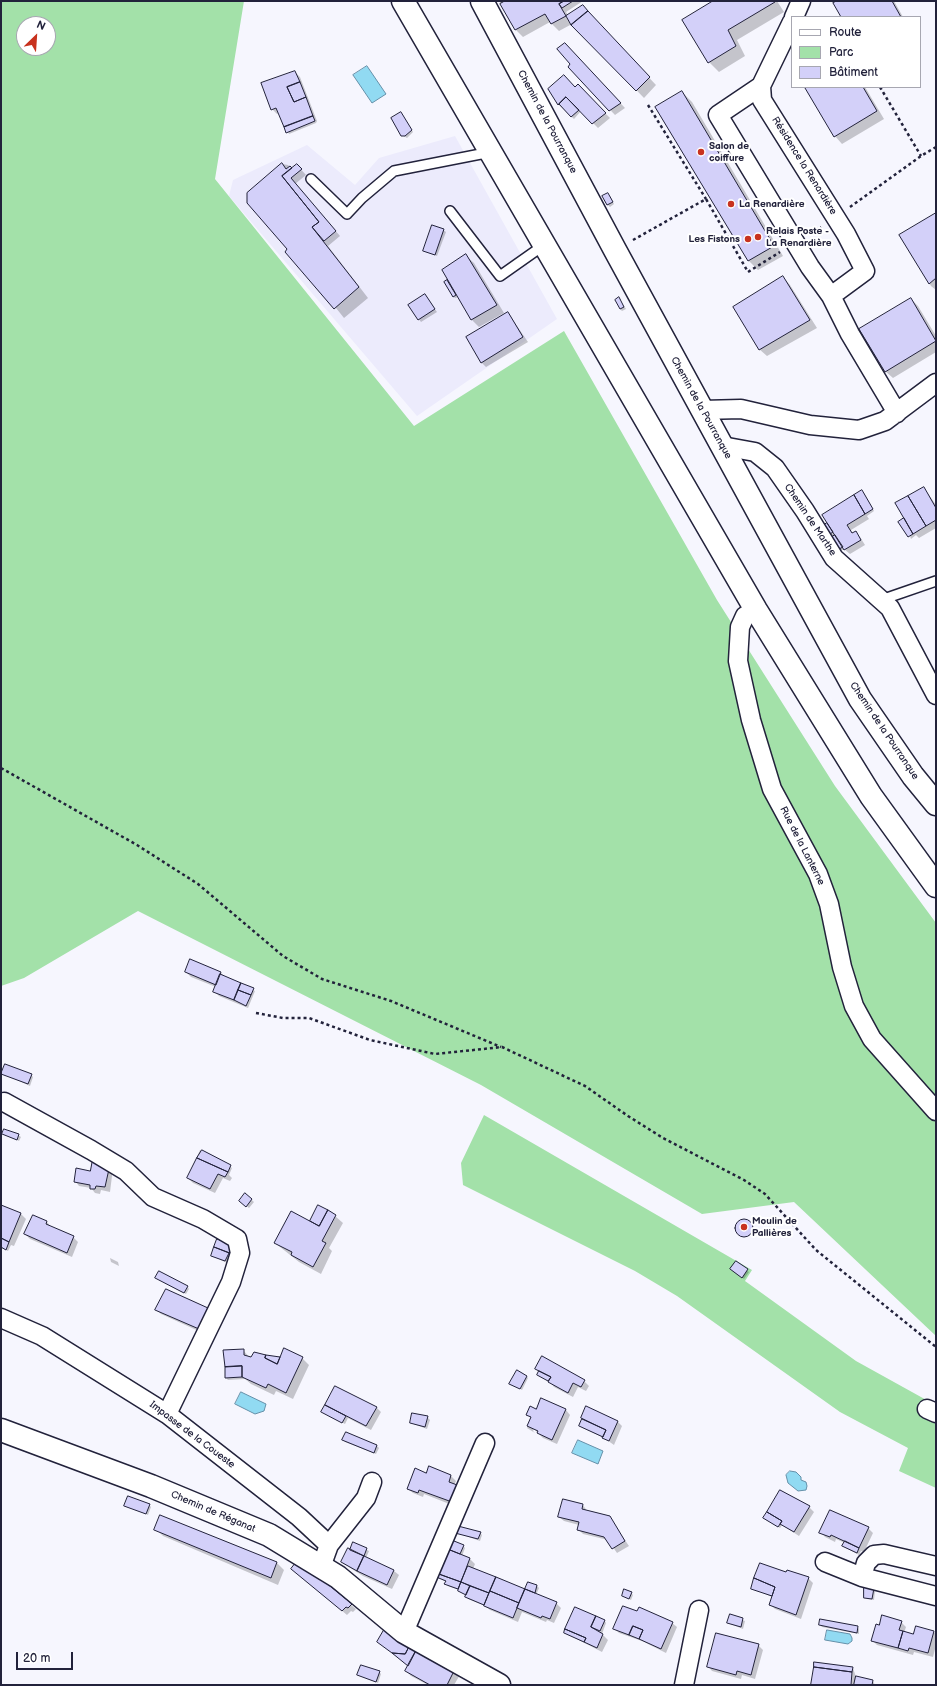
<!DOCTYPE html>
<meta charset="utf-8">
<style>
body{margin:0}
#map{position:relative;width:937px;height:1686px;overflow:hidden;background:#f6f6fe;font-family:"Balsamiq Sans",sans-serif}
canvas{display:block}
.frame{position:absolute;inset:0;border:2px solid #22223b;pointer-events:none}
.legend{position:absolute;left:791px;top:16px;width:130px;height:72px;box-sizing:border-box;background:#fff;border:1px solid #a7a7b1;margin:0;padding:5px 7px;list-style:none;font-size:12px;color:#22223b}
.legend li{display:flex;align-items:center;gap:8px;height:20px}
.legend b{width:20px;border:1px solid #a7a7b1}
.north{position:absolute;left:16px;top:16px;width:40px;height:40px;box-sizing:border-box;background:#fff;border:1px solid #a7a7b1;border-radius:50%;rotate:25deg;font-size:11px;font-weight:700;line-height:16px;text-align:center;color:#22223b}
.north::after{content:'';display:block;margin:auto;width:14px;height:18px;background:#c8321e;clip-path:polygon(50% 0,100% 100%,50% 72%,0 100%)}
.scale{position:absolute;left:16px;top:1652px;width:57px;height:18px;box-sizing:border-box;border:2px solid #22223b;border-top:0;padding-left:5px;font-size:12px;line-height:14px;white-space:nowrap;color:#22223b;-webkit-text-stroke:3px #fff;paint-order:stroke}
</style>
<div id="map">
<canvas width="937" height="1686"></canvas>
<div class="frame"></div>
<ul class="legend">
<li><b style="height:5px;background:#fff"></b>Route</li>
<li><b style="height:11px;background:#a3e1a9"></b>Parc</li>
<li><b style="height:11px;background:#d3d0f9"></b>Bâtiment</li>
</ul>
<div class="north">N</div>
<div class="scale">20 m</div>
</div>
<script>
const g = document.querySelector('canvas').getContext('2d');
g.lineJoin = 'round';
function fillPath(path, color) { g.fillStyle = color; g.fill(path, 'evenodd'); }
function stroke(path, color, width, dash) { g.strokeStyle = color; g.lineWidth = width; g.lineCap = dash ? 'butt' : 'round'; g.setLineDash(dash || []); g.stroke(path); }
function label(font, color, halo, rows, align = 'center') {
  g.font = font + ' "Balsamiq Sans",sans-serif'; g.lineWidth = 4; g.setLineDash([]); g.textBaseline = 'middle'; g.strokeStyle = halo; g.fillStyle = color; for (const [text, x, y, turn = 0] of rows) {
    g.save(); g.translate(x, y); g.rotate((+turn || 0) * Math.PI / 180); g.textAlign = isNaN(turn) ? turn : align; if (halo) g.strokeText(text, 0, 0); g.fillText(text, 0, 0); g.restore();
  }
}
fillPath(new Path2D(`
 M455 136 557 319 417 416 229 196 233 180 307 145 355 185 379 158Z`), '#ecebfc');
fillPath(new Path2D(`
 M1 1H244L215 179 414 426 564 331 717 600 835 786 936 923V1336L794 1202 702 1214 481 1085 138 911 24 978 1 986ZM24 24H48V48H24Z
 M484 1115 752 1270 745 1281 856 1361 930 1402 936 1420V1488L899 1471 908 1448 840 1412 677 1296 635 1271 463 1185 461 1163Z`), '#a3e1a9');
const water = new Path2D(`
 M367 66 386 94 372 103 353 75Z
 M241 1392 266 1404 264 1411 255 1414 235 1404Z
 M578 1440 603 1451 598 1464 572 1453Z
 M790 1471 796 1472 801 1477V1480L806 1482 807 1486 806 1490 798 1491 788 1483 786 1475Z
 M827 1630 850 1634 852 1638V1641L848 1644 825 1640Z`);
fillPath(water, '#91daf2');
stroke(water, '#6590a9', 1);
fillPath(new Path2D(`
 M499 1H583L566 12 568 15 595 20 656 85 644 98 572 24 559 31 550 22 523 37 516 30Z
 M715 1H777L784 12 737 40 745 56 719 72 709 62Z
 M838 1H894L903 17H842Z
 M565 44 625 108 615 115 569 67 572 64Z
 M295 72 300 77 317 121 316 123 289 134 279 113 277 114 272 109Z
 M578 86 610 118 598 128 581 111 574 119 559 105 550 89 575 88Z
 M809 87H865L884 119 842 144 835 136Z
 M682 92 692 102 783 256 758 270 748 260Z
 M403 116 413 132 407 138 402 135Z
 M282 164 288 165 292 169 297 165 306 175 295 184 340 236 328 246 368 298 344 318 289 249Z
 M610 196 614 204 610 207 608 205Z
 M936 214V290L931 286 901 236Z
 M443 230 446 232 437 256 426 252 424 250Z
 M466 256 474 263 504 313 479 327 472 320 458 297 455 298 453 296 445 282Z
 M783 277 790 285 817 328 767 356 759 349Z
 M427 298 437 312 421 322 409 306Z
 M619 298 626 309 622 311 620 309Z
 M911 299 918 306 936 336V352L893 378 885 371Z
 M508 313 528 342 486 367 481 362Z
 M924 488 936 505V528L919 538 916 535 911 539 904 520Z
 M864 493 874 511 867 516 869 519 851 530 853 534 855 532 860 537 865 545 850 554 844 549 839 552 828 535 829 523Z
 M186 972 221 973 225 977 255 991 248 1008 219 996 214 991 216 987 191 977Z
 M2 1073 31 1075 33 1077 30 1086Z
 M4 1134 18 1135 21 1137 19 1141Z
 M200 1150 232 1168 229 1175 232 1178 230 1181 223 1178 215 1193 193 1183 188 1178Z
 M113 1168 110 1192 101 1190 100 1194 95 1193 91 1188 79 1186 75 1181 91 1172Z
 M246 1195 254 1202 249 1208 243 1203Z
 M1 1206 21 1214 26 1219 14 1246 11 1245 8 1251 1 1248Z
 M335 1216 343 1223 329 1248 332 1251 321 1274 299 1262 275 1243 314 1224 311 1221Z
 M737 1229a8 8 0 1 1 16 0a8 8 0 1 1-16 0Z
 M47 1222 51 1227 73 1237 78 1242 72 1257 30 1239 25 1234Z
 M218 1240 235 1248 227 1263 212 1256Z
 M110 1258 118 1262 119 1266 111 1262Z
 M736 1262 749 1272 744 1279 731 1269Z
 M159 1280 187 1286 189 1289 186 1294Z
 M207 1309 212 1313 203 1333 161 1314 156 1310Z
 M243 1350 250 1358 266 1356 302 1358 309 1365 293 1399 276 1391 274 1395 251 1384 245 1379 228 1380 226 1378V1368Z
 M536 1369 584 1381 589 1386 586 1391 578 1387 573 1397 554 1387 549 1381 541 1377 540 1372Z
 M526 1376 528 1378 522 1390 511 1384Z
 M335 1387 376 1407 381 1412 371 1430 348 1418 345 1424 323 1412Z
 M541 1400 566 1410 570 1415 557 1444 543 1438 534 1429 533 1431 535 1433 527 1428 532 1419 528 1415 537 1410Z
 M427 1417 430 1420 427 1429 411 1423Z
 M582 1418 617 1421 622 1426 614 1445 604 1438 583 1428 581 1426 583 1420Z
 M346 1433 377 1446 379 1448 376 1454 345 1442 343 1440Z
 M429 1468 451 1476 456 1481 454 1485 457 1507 424 1494 423 1497 413 1493 408 1489 427 1474Z
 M125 1505H149L151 1507 148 1515Z
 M583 1505 587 1511 609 1517 629 1546 617 1553 608 1540 583 1534 578 1529 579 1525 564 1521 559 1517Z
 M809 1507 814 1512 799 1536 782 1525 780 1528 764 1518Z
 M155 1528 277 1563 284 1570 278 1585 163 1536Z
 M868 1528 873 1533 864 1552 861 1551 859 1555 846 1548 843 1546 845 1543 836 1539 835 1542 825 1537 821 1532Z
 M452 1531 480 1533 482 1535 480 1541Z
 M354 1544 369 1551 366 1558 394 1571 399 1575 392 1589 363 1576 344 1564Z
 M463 1546 465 1548 462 1556 470 1559 475 1564 473 1569 530 1593 526 1589 529 1583 537 1586 539 1588 536 1595 556 1603 561 1608 554 1623 547 1620 546 1622 522 1612 518 1622 490 1610 485 1606 468 1599 467 1595 459 1590 448 1586 446 1582 438 1578 436 1576Z
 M299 1562 351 1605 356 1609 353 1612 351 1611 347 1615 297 1573Z
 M787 1573 808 1578 813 1583 801 1619 775 1609 770 1604 772 1597 752 1588Z
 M873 1588 875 1591 874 1600 867 1599 865 1597Z
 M631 1593 633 1595 631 1600 623 1596Z
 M731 1615 745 1621 743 1629 728 1623Z
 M604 1620 606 1623 602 1634 608 1640 602 1652 565 1633Z
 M901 1622 906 1627 904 1633 914 1635 934 1632 936 1634V1645L933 1657 914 1652 913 1655 877 1645 872 1640 880 1626Z
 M672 1623 677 1627 666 1653 642 1641 619 1633 615 1629Z
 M820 1625 857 1627 859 1629V1634L822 1627Z
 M758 1645 763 1650 755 1679 742 1675 741 1679 712 1671 708 1666Z
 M383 1646 461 1673 454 1685H428L411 1676 406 1671 409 1666Z
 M853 1668 856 1677 873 1681 875 1685H812Z
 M379 1672 381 1674 378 1683 358 1675Z`), '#0003');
const building = new Path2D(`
 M505 1H564L559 4 566 16 551 24 545 14 515 30 500 4Z
 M564 1H573L562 8 559 4Z
 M713 1H774L775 2 728 30 736 46 708 63 682 20Z
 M837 1H892L901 17H841L833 3Z
 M583 5 588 11 571 25 566 16Z
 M588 11 650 77 636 91 571 25Z
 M565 43 621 103 609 111 568 67 570 64 557 49Z
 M295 71 300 82 287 87 294 102 306 97 313 116 284 127 276 108 271 110 261 83Z
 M564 75 575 87 578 84 606 113 592 124 566 97 558 105 548 89Z
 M300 82 306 97 294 102 287 87Z
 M807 87H863L877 111 834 137 805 88Z
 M682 91 774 246 748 261 655 107Z
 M566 97 579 110 571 117 559 104Z
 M401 112 412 130 405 136H401L391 118Z
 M313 116 315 121 286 133 284 127Z
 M282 163 286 169 290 166 292 168 282 176 319 222 312 227 359 287 334 309 285 252 287 249 247 203V193Z
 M297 164 302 169 291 178 336 231 324 241 312 227 319 222 282 176Z
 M608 193 613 202 607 205 602 196Z
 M936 213V278L929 284 899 235Z
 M432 225 444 229 435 255 423 251Z
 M466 254 497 305 471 320 442 270Z
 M783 276 810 320 759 350 733 307Z
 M447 280 456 295 453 297 444 282Z
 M425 294 435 309 418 320 408 305Z
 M619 297 624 307 620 309 615 300Z
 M911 298 936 341 885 372 859 329Z
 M508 312 523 337 481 363 466 337Z
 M924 487 936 508V520L926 526 908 496Z
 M862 490 873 509 865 514 854 495Z
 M854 495 865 514 847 525 852 533 856 531 861 540 844 550 822 515Z
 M908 496 926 526 913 534 895 503Z
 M904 518 913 534 908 537 898 522Z
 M827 523 833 532 827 536 821 527Z
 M835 535 843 547 837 550 829 539Z
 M190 959 221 972 216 985 185 972Z
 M220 974 241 983 234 1000 213 992Z
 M241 983 254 988 251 995 238 990Z
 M238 990 251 995 246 1006 234 1000Z
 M5 1064 32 1074 28 1084 1 1074Z
 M4 1129 19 1134 17 1140 2 1134Z
 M202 1150 231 1165 228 1172 197 1158Z
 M197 1158 228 1172 225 1177 218 1174 210 1189 187 1178Z
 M93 1159 109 1169 105 1187 96 1186 95 1189H90V1185L74 1182 76 1168 90 1171Z
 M245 1193 252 1199 246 1207 239 1201Z
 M1 1205 21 1213 9 1242 1 1238Z
 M318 1205 328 1210 319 1226 310 1221Z
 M328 1210 336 1215 322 1241 326 1243 313 1267 291 1255 292 1252 274 1243 291 1211 319 1226Z
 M33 1215 47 1221 46 1224 74 1236 67 1253 24 1234Z
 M735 1228a9 9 0 1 1 18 0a9 9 0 1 1-18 0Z
 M1 1238 9 1242 6 1250 1 1247Z
 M217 1239 233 1245 230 1253 214 1247Z
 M214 1247 229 1253 225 1261 211 1256Z
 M736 1261 748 1269 742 1278 730 1269Z
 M159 1271 188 1286 184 1293 155 1278Z
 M166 1289 208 1308 199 1329 155 1310Z
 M284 1348 303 1357 286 1393 268 1384 266 1388 242 1377V1366L225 1367 223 1350 244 1349V1355L251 1357 254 1352 266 1355 265 1358 277 1364Z
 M266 1355 280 1357 277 1364 265 1358Z
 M542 1356 585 1380 581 1387 573 1383 568 1393 548 1382 551 1377 535 1369Z
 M242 1366V1377L225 1378V1367Z
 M517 1370 527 1376 520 1389 509 1384Z
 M539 1371 551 1377 548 1381 537 1375Z
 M335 1386 377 1407 366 1426 325 1405Z
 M541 1398 566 1409 552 1440 537 1433 538 1431 527 1426 531 1417 526 1415 530 1406 536 1409Z
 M325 1405 346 1416 342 1423 321 1412Z
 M586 1406 618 1421 609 1441 602 1438 606 1430 581 1418Z
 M412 1413 428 1416 425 1427 410 1423Z
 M582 1419 606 1430 603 1437 579 1426Z
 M346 1432 377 1445 374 1453 342 1440Z
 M429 1466 451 1475 449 1482 460 1486 452 1502 419 1490 418 1493 407 1489 415 1468 426 1473Z
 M780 1490 810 1506 794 1532 780 1524 782 1521 767 1512Z
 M128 1496 150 1504 146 1514 124 1506Z
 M563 1499 583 1504 582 1509 610 1516 625 1541 612 1549 604 1537 577 1530 579 1522 558 1517Z
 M830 1510 869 1527 859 1548 831 1535 830 1537 819 1533Z
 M767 1512 782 1521 778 1527 763 1518Z
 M160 1515 277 1562 271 1578 154 1530Z
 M454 1525 481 1532 478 1539 451 1532Z
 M449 1539 464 1545 460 1554 445 1548Z
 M845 1541 859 1548 857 1553 842 1546Z
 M353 1542 367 1548 364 1556 350 1550Z
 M348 1548 364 1556 357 1571 341 1562Z
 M445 1548 470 1558 461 1582 436 1573Z
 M364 1556 394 1570 387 1585 357 1571Z
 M298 1560 352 1604 348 1608 346 1607 342 1611 291 1569Z
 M760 1563 786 1572 787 1570 809 1577 796 1615 769 1605 775 1587 754 1578Z
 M468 1566 496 1577 489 1593 461 1582Z
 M436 1573 461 1582 458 1589 444 1584 446 1581 434 1576Z
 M496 1577 525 1589 519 1603 490 1591Z
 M754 1578 775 1587 772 1596 751 1589Z
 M461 1582 470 1586 466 1595 458 1591Z
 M528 1582 537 1585 535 1593 525 1589Z
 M470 1586 489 1593 484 1605 465 1597Z
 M864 1586 874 1588 872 1599 864 1598Z
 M525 1589 557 1602 550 1619 542 1616 541 1618 517 1608Z
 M624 1589 632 1592 629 1599 622 1596Z
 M490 1591 519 1603 513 1618 484 1606Z
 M623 1606 637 1611 639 1607 673 1622 661 1649 639 1639 643 1630 633 1626 629 1635 613 1629Z
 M575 1607 596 1616 591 1627 603 1634 597 1648 584 1642 586 1638 565 1629Z
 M730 1614 743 1618 741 1627 727 1623Z
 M882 1615 902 1621 899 1630 903 1631 898 1648 871 1641 876 1624 879 1625Z
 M596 1616 605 1620 600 1631 591 1627Z
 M820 1619 858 1626 857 1633 819 1625Z
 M633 1626 643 1630 639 1639 629 1635Z
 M916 1626 934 1631 928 1653 909 1648 908 1651 898 1648 903 1631 913 1634Z
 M565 1629 586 1638 584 1642 564 1633Z
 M384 1630 411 1643 405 1654 392 1653 377 1642Z
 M716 1633 759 1644 751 1675 737 1671 736 1675 707 1667Z
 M411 1643 418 1647 408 1666 392 1653 405 1654Z
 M418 1647 456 1667 447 1685H430L405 1671Z
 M814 1662 853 1667 852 1672 814 1667Z
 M361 1665 380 1671 376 1682 357 1675Z
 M814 1667 852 1672 851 1685H811Z
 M856 1676 873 1680 872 1685H854Z`);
fillPath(building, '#d3d0f9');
stroke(building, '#22223b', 1);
const service = new Path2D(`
 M311 179 347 214 362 198 394 171 491 152
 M450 211 500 276 544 245
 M881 600 936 581`);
const minor = new Path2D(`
 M794 17 801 1
 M792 22 761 86 762 100 846 234 865 271 831 296 850 334 897 413
 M761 86 718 115 810 267 831 296
 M702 410 741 409 810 425 859 430 885 421 936 383
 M722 446 755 452 775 468 805 511 834 558 890 608 936 695
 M756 610 745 616 740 627 738 661 751 720 772 789 818 874 829 904 842 967 854 1006 872 1039 936 1111
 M4 1102 91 1150 126 1171 153 1197 203 1219 237 1239 240 1253 231 1282 167 1414
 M1 1318 42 1336 167 1414 299 1517 329 1545 321 1567
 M927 1409 936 1413
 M329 1545 366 1498 372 1482
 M825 1562 862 1577 936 1596
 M862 1577 866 1563 874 1555 884 1554 936 1566
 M404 1632 485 1443
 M684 1685 699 1610`);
const tertiary = new Path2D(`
 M482 1 615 250 860 699 913 776 936 804
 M1 1430 151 1486 269 1535 338 1577 404 1632 499 1685`);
const secondary = new Path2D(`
 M403 1 756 610 871 796 936 886`);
stroke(service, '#22223b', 12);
stroke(minor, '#22223b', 21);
stroke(tertiary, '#22223b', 25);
stroke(secondary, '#22223b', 25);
stroke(new Path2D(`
 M880 87 921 156
 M648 105 706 199
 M850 207 921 156 936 147
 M810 233 821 227
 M633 240 706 199 748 272 780 252
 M1 768 137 845 198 884 283 956 322 979 391 1001 501 1047
 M256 1013 283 1018H309L370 1040 435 1054 502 1047 585 1086 628 1116 663 1138 744 1180 765 1194 816 1250 936 1347`), '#22223b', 2.5, [3, 3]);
stroke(service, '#fff', 9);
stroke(minor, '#fff', 18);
stroke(tertiary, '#fff', 22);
stroke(secondary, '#fff', 22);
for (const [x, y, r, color] of [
 [701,152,4,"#c8321e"],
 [731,204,4,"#c8321e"],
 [758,237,4,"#c8321e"],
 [748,239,4,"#c8321e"],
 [744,1227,4,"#c8321e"]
]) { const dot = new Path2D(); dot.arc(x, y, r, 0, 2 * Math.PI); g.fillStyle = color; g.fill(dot); stroke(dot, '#fff', 1.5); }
label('10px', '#22223b', '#fff', [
 ["Chemin de la Pourranque",547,122,62],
 ["Résidence la Renardière",804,166,58],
 ["Chemin de la Pourranque",701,408,61],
 ["Chemin de Marthe",810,520,56],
 ["Chemin de la Pourranque",884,731,56],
 ["Rue de la Lanterne",802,846,63],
 ["Impasse de la Coueste",192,1435,37],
 ["Chemin de Réganat",213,1512,23]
]);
label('bold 10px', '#22223b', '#fff', [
 ["Salon de",709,146],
 ["coiffure",709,158],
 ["La Renardière",739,204],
 ["Relais Poste -",766,231],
 ["La Renardière",766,243],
 ["Les Fistons",740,239,"right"],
 ["Moulin de",752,1221],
 ["Pallières",752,1233]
], 'left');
</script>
